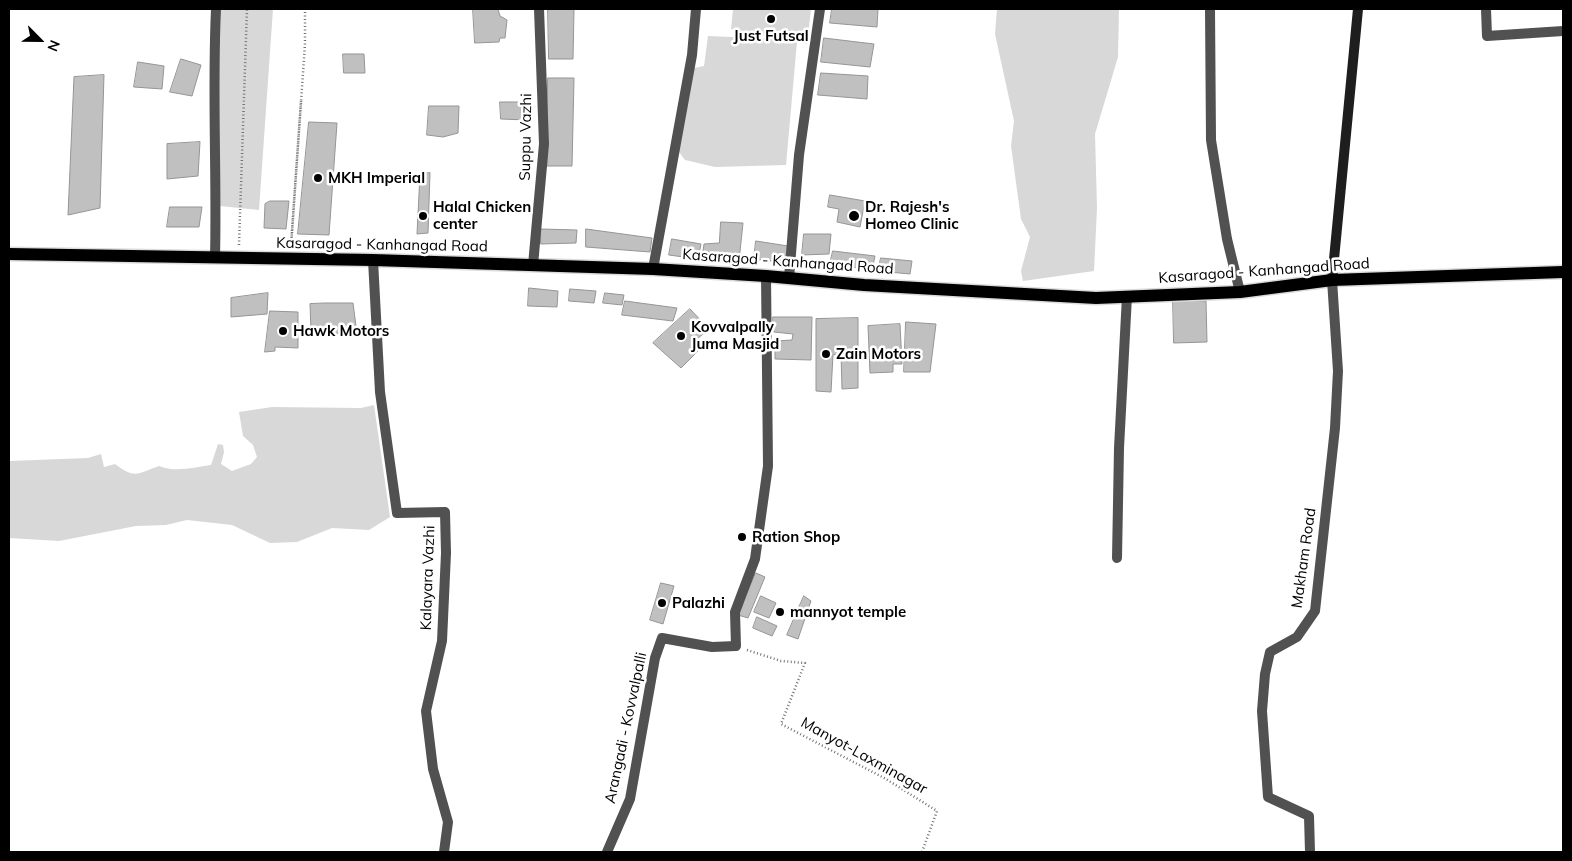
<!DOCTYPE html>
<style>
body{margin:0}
#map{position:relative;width:1572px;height:861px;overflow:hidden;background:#fff;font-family:Mulish,sans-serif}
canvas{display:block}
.frame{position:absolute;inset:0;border:10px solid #000;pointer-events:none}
.north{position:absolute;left:15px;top:15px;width:50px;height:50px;-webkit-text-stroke:4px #fff;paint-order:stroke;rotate:113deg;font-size:14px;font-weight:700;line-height:20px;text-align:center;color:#000}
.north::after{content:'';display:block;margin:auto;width:18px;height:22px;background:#000;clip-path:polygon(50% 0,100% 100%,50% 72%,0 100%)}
</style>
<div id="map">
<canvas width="1572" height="861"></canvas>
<div class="frame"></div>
<div class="north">N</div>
</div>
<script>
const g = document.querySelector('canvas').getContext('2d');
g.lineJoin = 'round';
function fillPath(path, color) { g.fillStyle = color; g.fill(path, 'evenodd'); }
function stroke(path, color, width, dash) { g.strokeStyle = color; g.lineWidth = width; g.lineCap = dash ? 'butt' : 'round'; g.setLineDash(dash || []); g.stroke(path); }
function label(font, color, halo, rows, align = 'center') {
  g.font = font + ' Mulish,sans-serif'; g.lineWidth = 5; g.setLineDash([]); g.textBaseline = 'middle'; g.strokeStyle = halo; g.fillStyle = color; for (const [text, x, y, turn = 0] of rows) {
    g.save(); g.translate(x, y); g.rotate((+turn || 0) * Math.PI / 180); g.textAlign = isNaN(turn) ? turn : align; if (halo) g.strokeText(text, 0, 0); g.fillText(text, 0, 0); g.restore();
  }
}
fillPath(new Path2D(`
 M220 9H273L259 210 220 206 216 111Z
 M733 9H811L807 44 797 42 786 165 715 167 685 160 679 152 694 68 704 66 708 36 780 39 731 29Z
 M997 9H1119L1118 57 1095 134 1097 208 1094 271 1023 281 1021 271 1030 237 1021 219 1011 146 1014 121 995 34Z
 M374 405 390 517 369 530 332 528 297 542 270 543 232 525 187 520 166 525 136 526 59 541 9 538V461L88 458 101 454 104 467 115 464C136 480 138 473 159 466 176 473 194 467 211 465L218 444 223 445 224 452 221 464 232 471 251 464 257 457 253 445 243 436 239 412 272 407 361 408Z`), '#d8d8d8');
const building = new Path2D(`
 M473 9H498L500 16 507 20 505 38H500L499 42 475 43Z
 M548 9H574L573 59H549Z
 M832 9H878L877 27 830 23Z
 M824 38 874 44 870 67 821 62Z
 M343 54H364L365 73H344Z
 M181 59 201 65 192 96 170 92Z
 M138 62 164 66 162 89 134 87Z
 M821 73 868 76 867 99 818 95Z
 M104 75 100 208 68 215 74 77Z
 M548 78H574L572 166H547Z
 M500 102H527V120L501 119Z
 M429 106H459L458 133 443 137 427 135Z
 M309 122 337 123 329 235 298 234Z
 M200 142 198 176 167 179V144Z
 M430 173 428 233 417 234 420 174Z
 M830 195 865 201 860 227 837 222 839 209 828 207Z
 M270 201H289L286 229 264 228 265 204Z
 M170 207H202L199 227H167Z
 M721 222 743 223 739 261 702 258 704 244 719 243Z
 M541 229 577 230 576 243 541 244Z
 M586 229 652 238 650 252 586 247Z
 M804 234H831L829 254 802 255Z
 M672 239 701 244 698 259 669 255Z
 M756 241 788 246 787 263 754 259Z
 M833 251 875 256 872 270 830 264Z
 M881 258 912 261 910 274 878 271Z
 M529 288 558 291 557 307 528 306Z
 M570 289 596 291 594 303 569 301Z
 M268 293 267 314 231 317V298Z
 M605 293 624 295 622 305 603 303Z
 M1173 300 1206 301 1207 342 1174 343Z
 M625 301 677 308 673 321 622 315Z
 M324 303H353L356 326 352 334 311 332 310 304Z
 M690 309 709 329 691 344 698 351 681 368 653 343Z
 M270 311 298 312V348L275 347V351L265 352Z
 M773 317H812L811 360 775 359V341L792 340 793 334 774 332Z
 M858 318V388L842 389 841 354 833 355 831 392 816 391V319Z
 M906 322 936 324 930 372H904Z
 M900 324 902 364H893V372L870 373 868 326Z
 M756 573 765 577 748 618 738 615Z
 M661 583 674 586 663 624 650 620Z
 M761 596 776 603 769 618 754 612Z
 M804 596 811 601 798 639 787 635Z
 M757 617 777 626 772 636 753 628Z`);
fillPath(building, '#c0c0c0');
stroke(building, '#959595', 1);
const primary = new Path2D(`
 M9 254 373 260 653 269 766 276 864 285 1096 298 1240 292 1332 280 1563 272`);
stroke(primary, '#dbdbdb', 15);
stroke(new Path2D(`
 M239 245 247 9
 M291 245 301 101
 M291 247 305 44V9
 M747 650 781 661 805 663 781 724 886 779 937 811 922 852`), '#737373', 2.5, [1, 2.5]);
stroke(new Path2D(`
 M1210 9 1211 140 1227 239 1240 292
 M1486 9 1487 36 1563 31
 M215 258C217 175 212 92 216 9
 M373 260 380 392 397 513 445 512 446 553 442 641 426 711 433 769 448 822 444 852
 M533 265 544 144 539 9
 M653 269 692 55 696 9
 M789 278 799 155 820 9
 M1117 558 1119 448 1127 296
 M607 852 630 799 655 658 662 638 712 647 736 646 735 612 755 559 768 466 766 276
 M1310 852 1309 816 1268 797 1262 711 1265 674 1270 652 1297 637 1315 611 1335 428 1338 371 1332 280`), '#515151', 10);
stroke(new Path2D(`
 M1332 280 1358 9`), '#1e1e1e', 10);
stroke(primary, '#000', 12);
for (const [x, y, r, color] of [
 [771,19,5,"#000"],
 [318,178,5,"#000"],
 [423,216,5,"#000"],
 [854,216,6,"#000"],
 [283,331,5,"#000"],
 [681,336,5,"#000"],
 [826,354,5,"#000"],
 [742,537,5,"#000"],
 [662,603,5,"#000"],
 [780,612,5,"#000"]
]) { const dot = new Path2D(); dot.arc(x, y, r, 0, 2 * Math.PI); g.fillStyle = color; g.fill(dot); stroke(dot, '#fff', 2); }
label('bold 15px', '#000', '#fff', [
 ["Just Futsal",771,36,"center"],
 ["MKH Imperial",328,178],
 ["Halal Chicken",433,207],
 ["center",433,224],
 ["Dr. Rajesh's",865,207],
 ["Homeo Clinic",865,224],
 ["Kovvalpally",691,327],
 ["Juma Masjid",691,344],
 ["Hawk Motors",293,331],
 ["Zain Motors",836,354],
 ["Ration Shop",752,537],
 ["Palazhi",672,603],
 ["mannyot temple",790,612]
], 'left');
label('15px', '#000', '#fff', [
 ["Suppu Vazhi",526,137,-89],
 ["Kasaragod - Kanhangad Road",382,245,1],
 ["Kasaragod - Kanhangad Road",788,262,4],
 ["Kasaragod - Kanhangad Road",1264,271,-4],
 ["Makham Road",1304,558,-82],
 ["Kalayara Vazhi",428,578,-88],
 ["Arangadi - Kovvalpalli",626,728,-78],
 ["Manyot-Laxminagar",864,756,29]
]);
</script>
